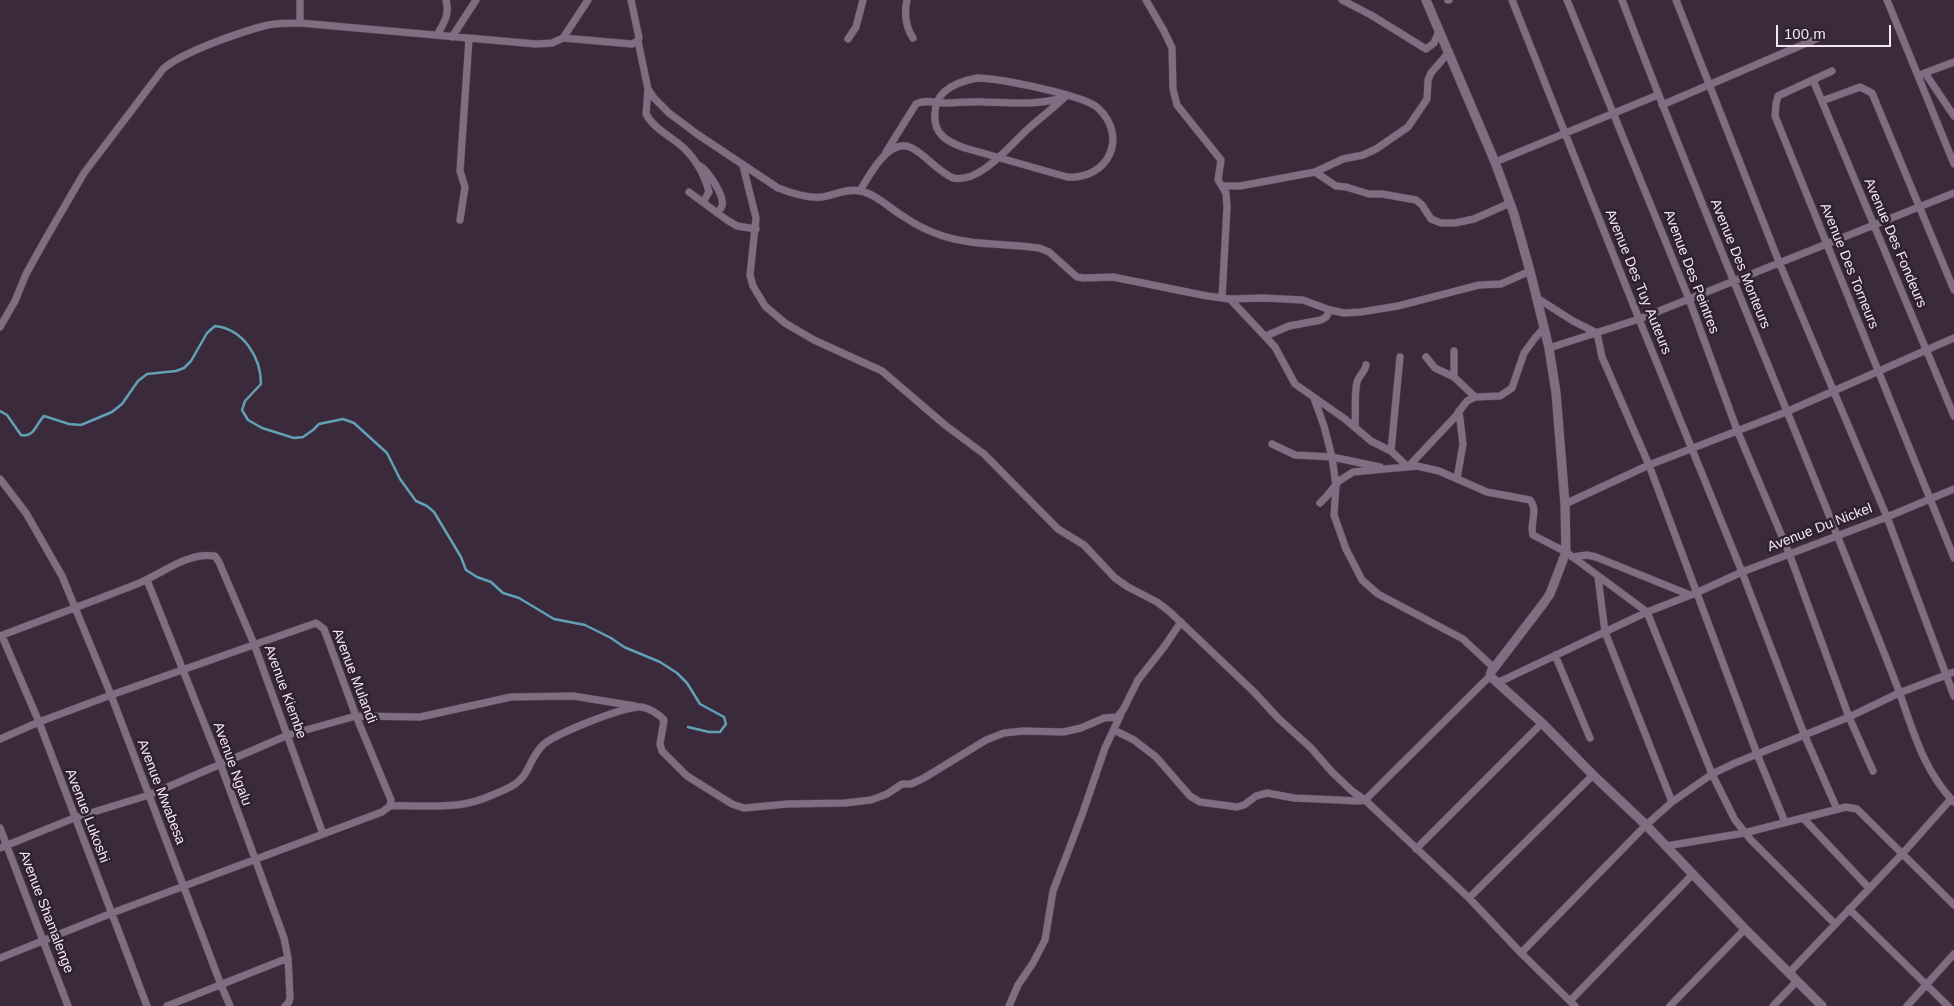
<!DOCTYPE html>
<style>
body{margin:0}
#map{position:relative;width:1954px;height:1006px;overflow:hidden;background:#3b2a3b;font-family:Arial,sans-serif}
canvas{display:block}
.scale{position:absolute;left:1776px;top:25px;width:115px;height:22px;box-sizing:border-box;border:2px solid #f3e8f3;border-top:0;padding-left:6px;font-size:15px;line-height:18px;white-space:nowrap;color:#f3e8f3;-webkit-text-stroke:4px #302131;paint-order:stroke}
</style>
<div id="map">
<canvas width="1954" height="1006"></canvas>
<div class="scale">100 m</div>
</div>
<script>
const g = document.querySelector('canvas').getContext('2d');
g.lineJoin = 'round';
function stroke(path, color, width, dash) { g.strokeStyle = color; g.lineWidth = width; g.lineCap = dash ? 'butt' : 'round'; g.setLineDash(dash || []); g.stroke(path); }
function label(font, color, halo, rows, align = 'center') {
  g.font = font + ' Arial,sans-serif'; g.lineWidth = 5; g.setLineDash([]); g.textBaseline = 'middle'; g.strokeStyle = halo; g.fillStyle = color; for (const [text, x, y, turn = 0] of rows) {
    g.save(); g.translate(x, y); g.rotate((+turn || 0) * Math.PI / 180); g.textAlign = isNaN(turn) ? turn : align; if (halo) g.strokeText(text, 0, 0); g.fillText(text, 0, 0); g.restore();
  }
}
stroke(new Path2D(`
 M0 411 7 415 21 435C34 438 36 424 44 416L69 424 81 425 112 412 122 404 138 381 147 374 176 371 184 368 191 361 207 333 215 326C243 329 261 357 261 384L245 401 242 410 248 420 262 428 294 438 303 437 313 430 319 424 343 419 354 423 387 453 400 479 416 501 427 506 434 512 461 557 466 570 477 577 491 582 503 593 519 598 554 619 585 625 611 638 624 647 660 662 677 673 687 683 700 704 724 717 726 724 720 732H709L688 727`), '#61a1b5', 2.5);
const minor = new Path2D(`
 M907 0C904 14 905 26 913 38
 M1146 0 1164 31 1172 48 1173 89 1177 105 1221 160 1218 180 1226 193 1227 207 1222 298
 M1342 0 1371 15 1426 49 1434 43 1439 31
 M1448 0H1449
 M1512 0 1639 319 1742 572 1804 734 1837 809
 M1567 0 1689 299 1737 430 1789 553 1849 717 1873 771
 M1622 0C1690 180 1766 357 1837 535 1858 588 1880 641 1900 694 1914 734 1924 771 1954 802
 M1676 0 1779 262 1887 517 1954 696
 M1887 0 1954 164
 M300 23V0
 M437 35C444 23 450 14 446 0
 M452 37 476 0
 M563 38 588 0
 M848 39 856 27 863 0
 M638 41 648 89 654 98 669 113 697 134 778 188C791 193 808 199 822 197 835 195 847 188 860 191 877 194 891 210 906 218 916 225 929 231 940 235 971 246 1007 243 1039 248L1049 252 1077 277 1084 278 1113 277 1207 296 1230 299 1263 298 1303 300 1330 310 1344 313 1361 312 1398 306 1479 285 1501 284 1530 271
 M1832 71 1778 96 1776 104 1775 116 1954 558
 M1925 73 1954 116
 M1922 74 1954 62
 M977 78C998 78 1084 95 1098 108 1129 137 1108 180 1067 177L965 148C947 142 933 134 935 113 935 105 939 97 944 92 953 84 966 80 977 78Z
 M1813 80 1954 416
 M648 89 646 114C653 127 666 134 678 143 693 155 704 173 709 192L703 202
 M1822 101 1860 87 1872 93 1954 290
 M1662 105 1823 36
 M886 152 916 104C925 99 936 103 946 103 959 103 972 101 985 102 1011 103 1037 105 1063 98
 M1495 162 1658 95
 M700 166C708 171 725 196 722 206 721 209 719 211 717 213
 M743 166 756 218 750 275 753 286 765 306 785 323 814 340 882 371 945 425 984 454 1058 529 1084 545 1115 578 1128 587 1157 602 1170 612 1254 692 1279 719 1311 748 1332 772 1352 791 1365 800 1469 898 1521 953 1575 1006
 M1315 172 1336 186 1346 187 1369 194H1382L1416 200 1422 205 1431 219 1441 223H1455L1474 219 1510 203
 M1223 186H1240L1315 172 1343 159 1363 155 1376 149 1408 127 1427 99 1428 80 1431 73 1449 52
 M860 191C869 175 890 136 912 148 927 156 937 171 953 178 980 184 1011 144 1029 128 1041 117 1055 107 1067 95
 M689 192 727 220 737 226 756 229
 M460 220 465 187 460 171 469 39
 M1537 298 1573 321 1597 333 1602 357 1649 465 1757 754 1785 822
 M1230 299 1275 347 1295 384 1345 419 1371 441 1391 451 1408 467
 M0 327 15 301 26 274 45 240 84 173 163 69C182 52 243 31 268 25 278 23 290 23 300 23L536 44 552 43 563 38 632 44 638 41 639 38 631 0
 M1266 336 1289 326 1321 320 1326 317 1330 310
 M1549 348 1639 319 1954 193
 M1426 357 1435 368 1454 377 1475 397
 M1454 377V351
 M1314 398 1324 426 1332 457 1336 486 1334 515 1346 549 1362 580 1378 594 1463 639 1494 668
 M1355 426C1356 412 1354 395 1357 382 1359 375 1365 372 1366 365
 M1272 444 1295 455 1332 457 1380 467
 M1391 451 1400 357
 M1408 467 1455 417 1467 401 1475 397 1500 396 1512 388 1524 353 1535 338 1544 328
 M0 479 26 513 62 576 111 695 221 985 230 1006
 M1457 479 1463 444 1459 411
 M1320 503 1326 497 1339 481 1353 472 1417 466 1439 471 1487 492 1530 500C1539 511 1529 523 1533 535L1566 552 1647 612 1712 774 1735 820 1751 840 1835 924
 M1565 504 1649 465 1786 412 1954 338
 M1572 557 1587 555 1596 557 1690 595
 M147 580 220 763 284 938 288 958 290 997 289 1002 285 1006
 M0 636C45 619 91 602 137 584 162 574 186 552 215 556L219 562 254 644 323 834
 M2 636 39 722 147 1006
 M1555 655 1590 738
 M1497 683 1647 612 1696 593 1742 572 1887 517 1954 489
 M1114 730 1134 740 1156 757 1190 796 1200 802 1237 807 1244 805 1256 796 1267 793 1294 798 1359 801 1365 800 1490 676
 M0 739 39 722 111 695 316 623 324 629 356 716 391 800 390 806 382 812 112 913 0 958
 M1672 802 1712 774 1735 763 1849 717 1899 693 1954 672
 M390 806C414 805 439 808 463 804 478 802 493 795 506 789 531 778 526 763 542 746 551 735 627 705 641 707 649 708 659 714 664 720L660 744 662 751 687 776 732 804 744 808 787 804 845 803 871 800 887 794 902 784H911L924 778 986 740 1004 733 1023 731 1063 732 1081 728 1104 718 1117 717 1123 710 1138 680 1164 647 1181 622
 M1803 818 1869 888
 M0 828 68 1006
 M1666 846 1744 833 1846 807 1857 809 1954 905
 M0 848 74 818 149 795 288 735 356 716 420 717 511 697 573 696 635 706
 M1416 849 1542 723
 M1469 898 1593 775
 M1849 909 1948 1006
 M1521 953 1646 825 1672 802 1605 632 1598 577
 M1789 973 1903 853 1951 799
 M1570 1001 1693 874
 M167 1006 288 958
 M1009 1006 1018 985 1033 963 1045 940 1053 891 1082 815 1105 748 1121 714
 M1670 1006 1745 929
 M1773 1006 1797 981
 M1907 1006 1954 954`);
const tertiary = new Path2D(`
 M1426 0 1495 162 1514 214 1530 271 1549 348 1556 393 1565 504 1566 552 1550 594 1543 604 1491 672 1490 676 1542 723 1593 775 1646 825 1745 929 1822 1006`);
stroke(minor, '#544654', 8);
stroke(tertiary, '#544654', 10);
stroke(minor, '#806d81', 7);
stroke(tertiary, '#806d81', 9);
label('14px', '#f3e8f3', '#302131', [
 ["Avenue Des Fondeurs",1895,243,67],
 ["Avenue Des Monteurs",1740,264,68],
 ["Avenue Des Torneurs",1849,266,68],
 ["Avenue Des Peintres",1691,272,69],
 ["Avenue Des Tuy Auteurs",1638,282,68],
 ["Avenue Du Nickel",1820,528,-21],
 ["Avenue Mulandi",354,676,69],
 ["Avenue Kiembe",285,692,70],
 ["Avenue Ngalu",232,764,70],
 ["Avenue Mwabesa",161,792,69],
 ["Avenue Lukoshi",87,816,69],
 ["Avenue Shamalenge",46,912,69]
]);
</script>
